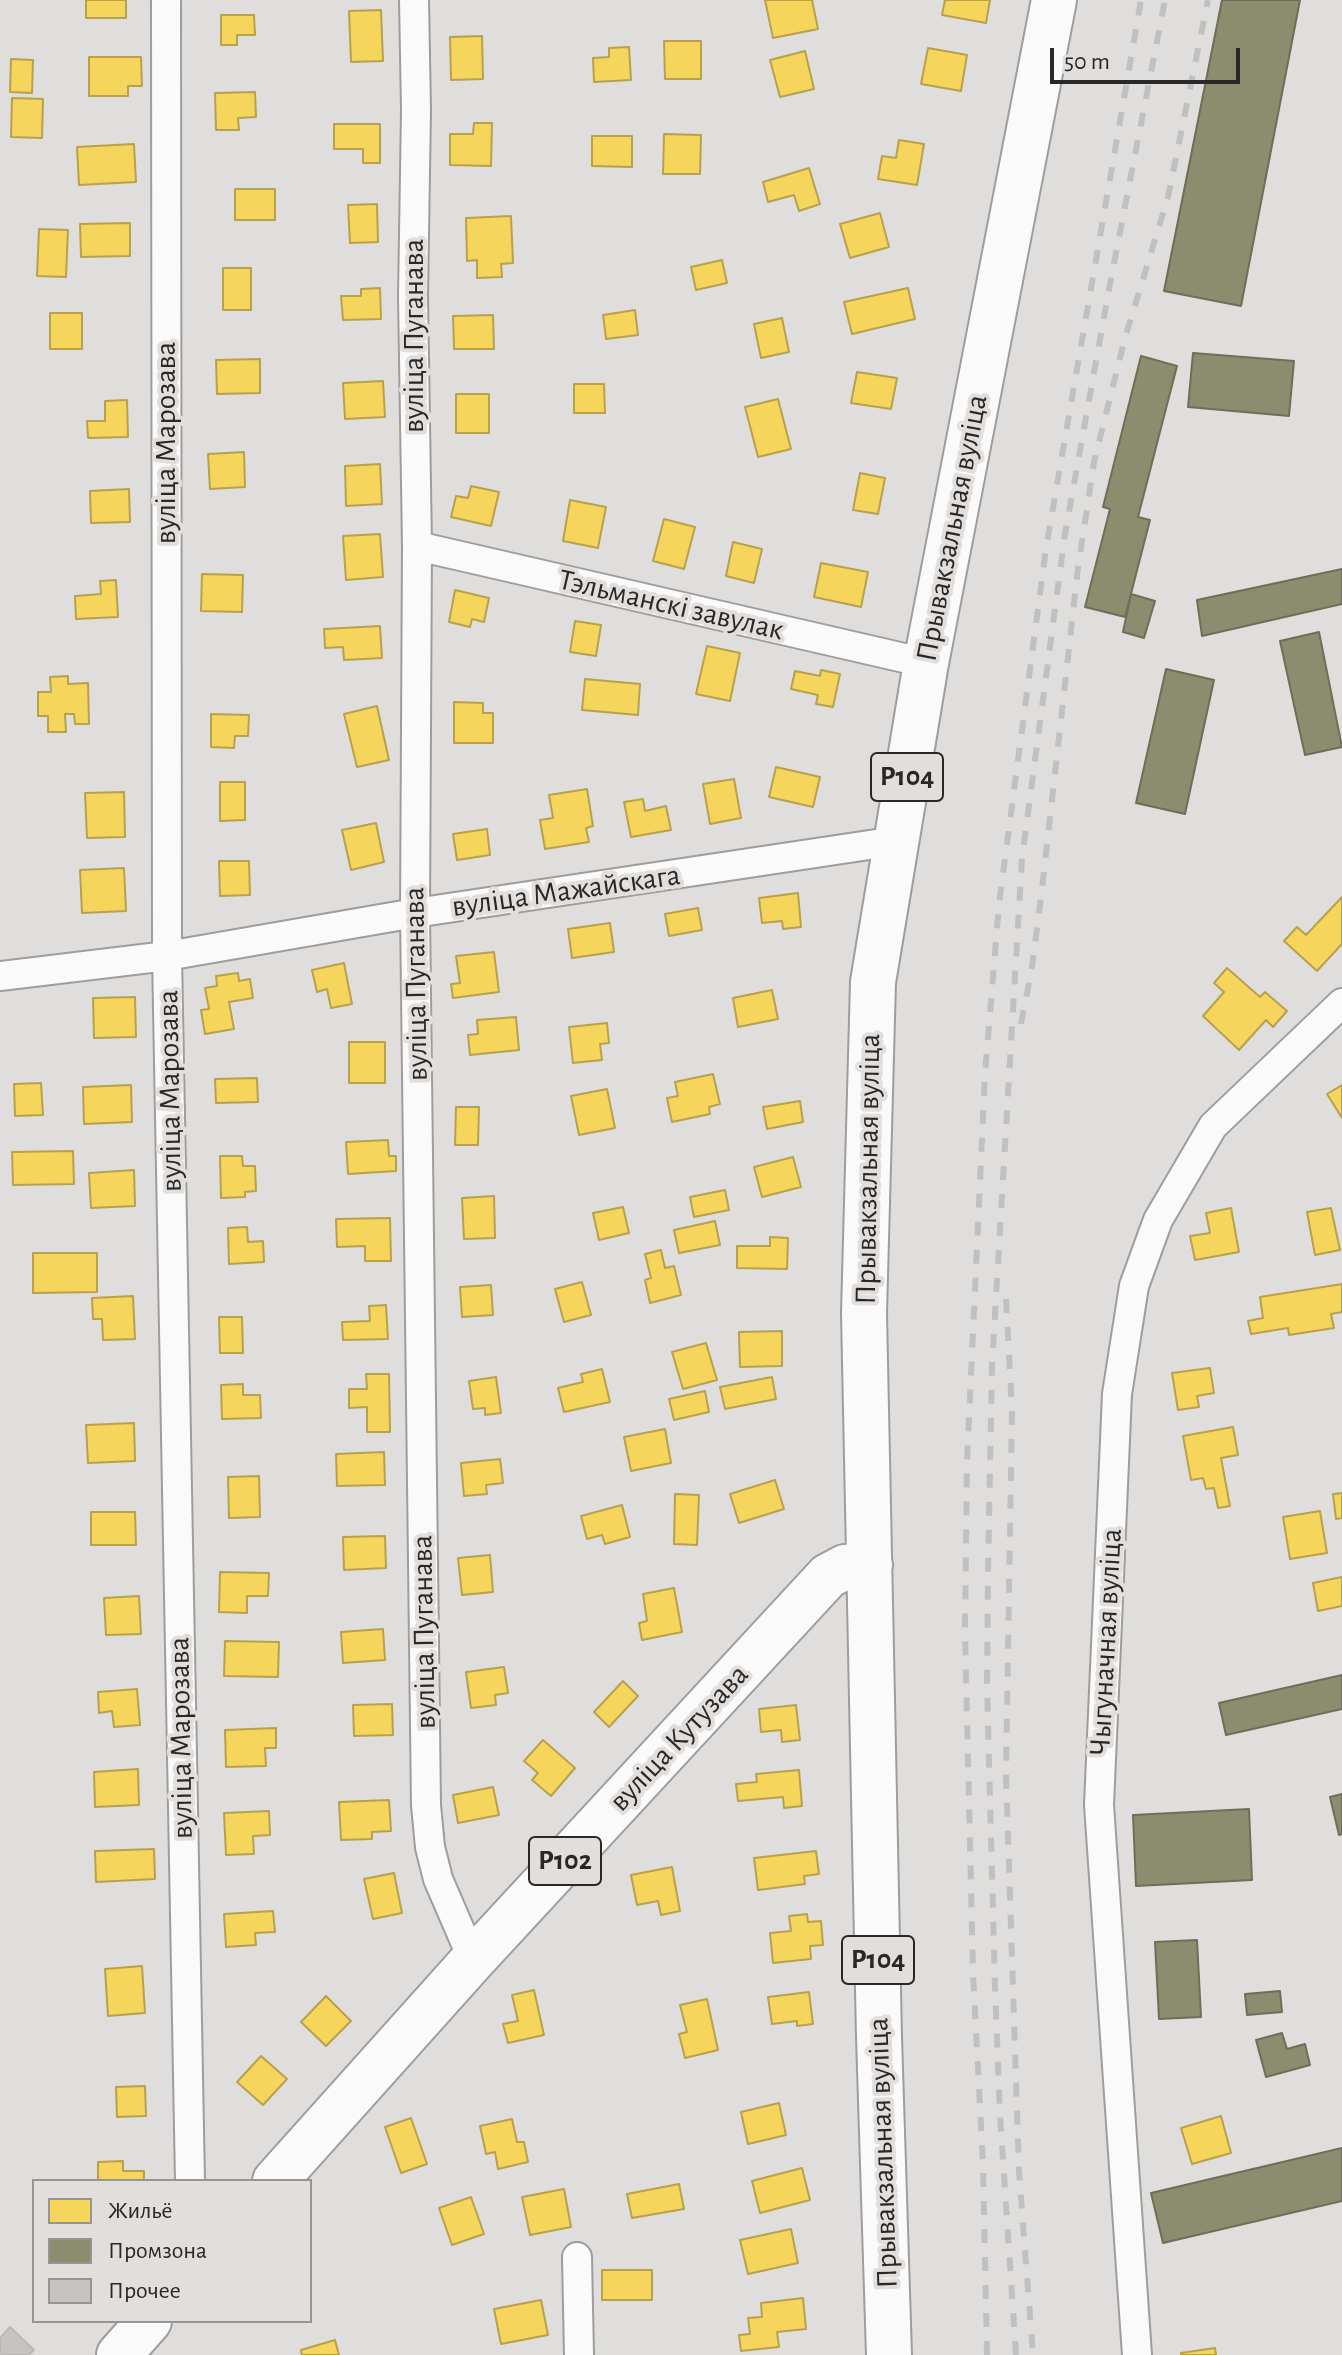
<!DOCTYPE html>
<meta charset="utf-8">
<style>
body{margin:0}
#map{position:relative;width:1342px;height:2355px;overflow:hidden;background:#e0dedd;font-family:"Alegreya Sans",sans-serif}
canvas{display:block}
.legend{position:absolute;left:32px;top:2179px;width:280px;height:144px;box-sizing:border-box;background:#e1dedc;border:2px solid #979594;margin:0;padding:10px 14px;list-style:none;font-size:24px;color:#292827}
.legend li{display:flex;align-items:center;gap:16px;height:40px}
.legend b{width:40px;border:2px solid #979594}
.scale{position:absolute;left:1050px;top:48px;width:190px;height:36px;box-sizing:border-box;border:4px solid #292827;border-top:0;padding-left:10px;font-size:24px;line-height:28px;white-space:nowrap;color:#292827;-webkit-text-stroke:6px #e1dedc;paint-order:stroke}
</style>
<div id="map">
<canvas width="1342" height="2355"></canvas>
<ul class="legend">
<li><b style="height:22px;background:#f6d55c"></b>Жильё</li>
<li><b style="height:22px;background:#8c8c6e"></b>Промзона</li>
<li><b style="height:22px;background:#c6c4c3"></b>Прочее</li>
</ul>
<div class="scale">50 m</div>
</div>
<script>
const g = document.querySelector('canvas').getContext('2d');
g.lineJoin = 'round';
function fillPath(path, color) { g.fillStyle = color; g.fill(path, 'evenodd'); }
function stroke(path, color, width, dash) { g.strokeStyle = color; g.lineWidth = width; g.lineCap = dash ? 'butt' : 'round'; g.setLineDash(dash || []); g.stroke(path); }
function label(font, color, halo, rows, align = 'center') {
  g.font = font + ' "Alegreya Sans",sans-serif'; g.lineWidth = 8; g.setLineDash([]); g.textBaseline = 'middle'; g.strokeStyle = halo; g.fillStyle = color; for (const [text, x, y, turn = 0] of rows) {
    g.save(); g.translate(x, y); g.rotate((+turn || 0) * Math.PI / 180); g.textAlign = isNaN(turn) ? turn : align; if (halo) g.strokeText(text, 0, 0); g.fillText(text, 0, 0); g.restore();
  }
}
const homes = new Path2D(`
 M86 0H126V18H86Z
 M765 0H812L818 29 773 38Z
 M945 0H990L986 23 942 15Z
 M381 10 383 61 351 62 349 11Z
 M221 15H254L255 35H237V45H221Z
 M482 36 483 79 451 80 450 37Z
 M664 41H701V79H665Z
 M629 47 631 80 594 82 593 58 609 57V48Z
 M928 48 967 55 961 91 921 84Z
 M805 51 814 89 780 97 770 60Z
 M89 57H141L142 86H128V96H89Z
 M11 59 33 60 32 93 10 92Z
 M255 92 256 117 238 118 239 130H216L215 93Z
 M12 98 43 99 42 138 11 137Z
 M474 123H492L491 166 450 165V134H473Z
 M334 124H380V163H363V149H334Z
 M664 134 701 135 700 174H663Z
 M592 136H632V167L592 166Z
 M899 140 924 144 917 185 878 179 882 156 896 158Z
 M134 144 136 182 79 185 77 147Z
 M809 168 820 204 799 211 794 195 768 202 763 182Z
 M235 189H275V220H235Z
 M377 204 378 242 350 243 348 205Z
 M880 213 889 247 850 258 840 224Z
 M511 216 513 263 501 264 502 277 477 278V260L467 261 466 218Z
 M130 223V256L81 257 80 224Z
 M39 229 68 230 66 277 37 276Z
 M722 260 727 283 696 290 691 267Z
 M223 268H251V310H223Z
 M380 288 381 319 343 320 341 296H361V289Z
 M908 288 915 319 852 334 844 302Z
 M635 310 638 335 606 339 603 315Z
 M50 313H82V349H50Z
 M493 315 494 349H454L453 316Z
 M782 318 789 352 761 358 754 324Z
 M260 359V393L217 394 216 360Z
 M857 372 897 378 891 409 851 403Z
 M383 381 385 417 345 419 343 383Z
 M574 384H604L605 413H574Z
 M456 394H489V433H456Z
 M778 399 791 449 758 457 745 407Z
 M127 400 128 437 88 438 87 421H105V401Z
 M244 452 245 487 210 489 208 454Z
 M380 464 382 504 346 506 345 466Z
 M860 473 885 478 878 514 853 510Z
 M471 486 499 492 491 526 451 517 456 496 468 498Z
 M129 489 130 522 91 523 90 491Z
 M570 500 606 507 598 548 563 541Z
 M664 519 695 527 684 569 653 561Z
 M380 534 383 577 346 580 343 536Z
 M733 542 762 549 754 583 726 576Z
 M821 563 868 572 861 607 814 597Z
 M202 574 243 575 242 612 201 611Z
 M116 580 118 617 76 619 75 596 101 594 100 581Z
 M455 590 489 598 484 622 472 619 470 627 449 622Z
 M575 621 601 625 596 656 570 652Z
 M380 626 382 658 344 660 343 647 325 648 324 629Z
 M707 646 740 653 730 701 696 694Z
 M821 670 840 674 833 707 816 704 818 695 791 689 795 671 820 676Z
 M68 676V684L88 683 89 724H75L74 714H65L66 732H48V716H38V692H51L50 677Z
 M585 679 640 684 638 715 582 710Z
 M454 702 483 703V713H493V743H454Z
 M377 706 389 760 357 767 344 714Z
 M211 714 249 715 248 736H235L234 748 211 747Z
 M776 767 820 777 813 807 769 797Z
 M734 779 741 818 710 824 703 784Z
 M220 782H245V820L220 821Z
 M587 789 593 826 586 828 589 842 545 849 540 820 553 818 549 795Z
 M124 792 125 837 87 838 85 793Z
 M643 799 645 811 666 806 671 830 631 837 624 802Z
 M376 823 384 862 351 870 342 830Z
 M487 829 490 855 457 860 453 834Z
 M219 861H249L250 895 220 896Z
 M124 868 126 911 82 913 80 870Z
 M798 893 801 927 783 929 782 921 762 923 759 898Z
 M1342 897V944L1317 971 1284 941 1297 927 1306 935Z
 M698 908 702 930 669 936 665 914Z
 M610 923 614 952 572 958 568 929Z
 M494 952 499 992 453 998 451 984 460 983 456 956Z
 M344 963 352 1004 331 1008 327 989 317 992 312 970Z
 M1227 968 1260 997 1265 992 1287 1011 1273 1027 1266 1020 1239 1050 1203 1016 1224 992 1214 983Z
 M238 973 239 981 250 979 253 998 229 1002 234 1029 205 1034 201 1010 209 1009 205 988 217 986 216 976Z
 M772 990 778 1019 738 1027 733 998Z
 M135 997 136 1037 94 1038 93 998Z
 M516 1017 519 1050 470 1055 468 1035 478 1034 477 1020Z
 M607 1023 609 1043 600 1044 602 1060 573 1063 569 1027Z
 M349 1042H385V1083H349Z
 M713 1074 720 1104 709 1107 710 1114 672 1122 667 1098 678 1096 675 1082Z
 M257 1078 258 1102 216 1103 215 1079Z
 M41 1083 43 1115 15 1116 14 1084Z
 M131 1085 132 1122 84 1124 83 1087Z
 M1342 1085V1118L1327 1094Z
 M607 1089 615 1128 579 1135 571 1096Z
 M800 1101 803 1122 767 1129 763 1107Z
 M456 1107H479L478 1145H455Z
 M388 1140 389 1156H396V1171L348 1174 346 1142Z
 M73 1151 74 1184 13 1185 12 1152Z
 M220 1156H242L243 1166H255L256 1191 245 1192V1197L221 1198Z
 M793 1157 801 1187 762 1197 754 1167Z
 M134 1170 135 1206 91 1208 89 1173Z
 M725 1190 729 1210 694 1217 690 1197Z
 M494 1196 495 1238 464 1239 462 1198Z
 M623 1207 629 1233 599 1240 593 1213Z
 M1231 1208 1239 1252 1195 1260 1190 1236 1210 1233 1206 1213Z
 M1331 1208 1340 1250 1315 1255 1307 1212Z
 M390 1218 391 1261H365V1246L337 1247 336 1219Z
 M715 1221 720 1245 679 1253 674 1230Z
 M247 1227 248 1242 263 1241 264 1262 229 1264 228 1228Z
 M770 1237 788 1238 787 1269 737 1268V1246H770Z
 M661 1250 665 1268 674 1266 681 1295 650 1303 645 1280 651 1278 645 1254Z
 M33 1253H97V1292L33 1293Z
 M582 1282 591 1315 564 1322 555 1289Z
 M1342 1284V1312L1331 1314 1334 1328 1289 1335 1288 1328 1251 1334 1248 1321 1263 1318 1260 1297Z
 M491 1285 493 1315 462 1317 460 1287Z
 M133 1296 135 1339 103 1340 102 1319H93L92 1298Z
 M386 1305 388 1339 343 1340 342 1322 370 1321 369 1306Z
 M219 1317H242L243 1353H220Z
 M782 1331V1366L740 1367 739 1332Z
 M706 1343 717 1380 683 1389 672 1352Z
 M1210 1368 1214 1393 1197 1396 1199 1407 1178 1410 1172 1373Z
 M602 1369 610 1402 564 1412 558 1388 583 1382 581 1374Z
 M366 1374H389L390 1432H367V1407L349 1408V1389H367Z
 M496 1377 501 1413 485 1415V1408L473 1409 469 1381Z
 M772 1377 776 1399 725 1409 720 1387Z
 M243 1384V1395H260L261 1418 222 1419 221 1385Z
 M705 1391 709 1412 674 1420 669 1399Z
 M134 1423 135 1461 88 1463 86 1425Z
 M1233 1427 1238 1455 1221 1458 1230 1506 1218 1508 1214 1488 1206 1489 1203 1478 1191 1480 1183 1436Z
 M665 1429 671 1463 631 1471 624 1437Z
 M384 1452 385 1485 337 1486 336 1454Z
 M500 1459 503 1483 486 1485 487 1494 464 1496 461 1463Z
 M259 1476 260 1517 229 1518 228 1477Z
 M775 1480 784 1509 739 1523 730 1494Z
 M1342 1493V1518L1336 1519 1333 1494Z
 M675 1494 699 1495 697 1545 674 1544Z
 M622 1505 630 1537 605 1544 602 1535 587 1539 581 1516Z
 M1320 1511 1327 1553 1290 1559 1283 1517Z
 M91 1512H135L136 1545H91Z
 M385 1536 386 1568 344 1570 343 1537Z
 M490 1555 493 1592 462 1595 458 1558Z
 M220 1572 269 1573 268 1596H247V1613L219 1612Z
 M1342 1577V1606L1318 1611 1313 1583Z
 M674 1588 682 1632 642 1640 639 1623 647 1621 643 1594Z
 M139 1596 141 1634 106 1635 104 1598Z
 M383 1629 385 1660 343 1663 341 1632Z
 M225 1641 279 1642 278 1677 224 1676Z
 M504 1667 508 1693 495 1695 496 1705 471 1708 466 1672Z
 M623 1681 638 1696 609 1727 594 1712Z
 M137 1689 140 1725 114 1727 112 1711 99 1713 98 1692Z
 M392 1704 393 1735 354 1736 353 1705Z
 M796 1705 800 1740 782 1742 781 1730 761 1732 759 1709Z
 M276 1728V1748H265L266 1766 226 1767 225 1730Z
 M543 1740 575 1768 551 1796 532 1780 538 1773 524 1761Z
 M138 1769 139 1805 95 1807 94 1772Z
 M799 1770 802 1806 784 1808 783 1797 738 1801 736 1784 757 1782 756 1774Z
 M493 1787 499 1815 458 1823 453 1795Z
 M389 1800 391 1831 372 1832V1839L341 1840 339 1802Z
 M269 1811 270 1835 253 1836 254 1854 226 1855 224 1813Z
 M154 1849 155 1879 96 1882 95 1851Z
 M816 1851 819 1874 804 1876 805 1884 758 1890 754 1858Z
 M672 1867 680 1911 661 1915 658 1901 637 1905 631 1875Z
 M394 1873 402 1913 373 1919 364 1879Z
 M273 1911 275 1932 255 1933 256 1945 226 1947 224 1914Z
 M807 1914 808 1922 821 1921 823 1945 810 1946 811 1959 773 1963 770 1933 791 1931 789 1916Z
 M142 1966 145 2013 108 2016 105 1969Z
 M534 1990 544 2035 508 2043 503 2024 518 2021 512 1995Z
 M809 1992 813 2024 797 2026V2021L772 2024 768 1997Z
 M326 1996 351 2021 326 2046 301 2022Z
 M707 1999 718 2050 685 2058 679 2034 687 2032 680 2005Z
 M261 2056 287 2079 263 2105 237 2082Z
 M145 2086 146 2116 117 2117 116 2087Z
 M779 2103 786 2135 748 2144 741 2112Z
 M1221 2116 1231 2153 1192 2164 1181 2128Z
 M411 2118 427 2164 401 2173 385 2127Z
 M512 2119 517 2142H524L528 2162 498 2169 495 2152 486 2154 480 2126Z
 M123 2161V2171H144V2181H98V2162Z
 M802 2168 810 2200 760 2213 752 2181Z
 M679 2184 684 2209 632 2218 627 2194Z
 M564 2189 571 2227 530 2235 522 2197Z
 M471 2197 484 2234 452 2245 439 2208Z
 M791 2229 798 2263 748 2274 740 2240Z
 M602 2270H652V2300H602Z
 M803 2298 806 2329 777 2332 779 2347 741 2351 739 2335 750 2334 748 2318 762 2317 761 2303Z
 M541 2300 548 2335 501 2344 494 2309Z
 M335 2340 339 2355H302L301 2350Z
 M1215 2348 1216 2355H1181V2353Z`);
fillPath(homes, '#f6d55c');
stroke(homes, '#b8a14c', 2);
const industry = new Path2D(`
 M1222 0H1300L1241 306 1164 291Z
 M1193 353 1294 361 1289 416 1188 407Z
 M1141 356 1177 366 1138 517 1150 520 1125 617 1085 607 1110 509 1103 507Z
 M1342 569V604L1202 636 1197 600Z
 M1131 594 1155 601 1144 638 1123 632Z
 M1319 632 1342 747 1305 755 1280 641Z
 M1166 669 1214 680 1185 814 1136 803Z
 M1342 1675V1709L1226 1735 1219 1703Z
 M1342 1794V1834L1339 1835 1330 1797Z
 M1249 1809 1252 1880 1136 1886 1133 1815Z
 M1197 1940 1201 2017 1159 2019 1155 1942Z
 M1280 1991 1282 2012 1247 2015 1245 1994Z
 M1282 2033 1287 2049 1305 2044 1310 2065 1266 2077 1256 2040Z
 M1342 2148V2201L1163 2243 1151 2193Z`);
fillPath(industry, '#8c8c6e');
stroke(industry, '#6e6e59', 2);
const building = new Path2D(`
 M10 2327 34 2350 29 2355H0V2338Z`);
fillPath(building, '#c6c4c3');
stroke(building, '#bab9b8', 2);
const street = new Path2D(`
 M166 0 167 956 190 2181
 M414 0 416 110 413 296 417 546 415 913 426 1805 430 1847 438 1879 473 1960
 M417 546 926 663
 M0 976 167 956 415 913 896 841
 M577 2257 579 2355
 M1137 2355 1099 1805 1117 1394 1134 1286 1158 1220 1213 1126 1342 1003`);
const primary = new Path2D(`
 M275 2181 473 1960 828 1576 845 1567 870 1565
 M119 2355 149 2321
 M889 2355 879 2037 864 1313 873 982 926 663 1054 0`);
stroke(street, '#9f9d9c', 32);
stroke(primary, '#9f9d9c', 48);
stroke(street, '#fafafa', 28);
stroke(primary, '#fafafa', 44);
stroke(new Path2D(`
 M1021 1024 1032 967 1042 889 1078 568 1094 462 1125 338 1168 197 1208 0
 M1006 1299 1012 1409 1006 1775 1019 2171 1033 2355
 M987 2355 983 2164 973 1973 965 1630 967 1462 985 1074 999 904 1046 548 1141 0
 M1016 2355 1000 2115 995 1988 987 1684 988 1574 992 1365 1022 858 1065 534 1109 289 1165 0`), '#c1c0c0', 6, [14, 14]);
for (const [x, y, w] of [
 [907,777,72],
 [565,1861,72],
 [878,1960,72]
]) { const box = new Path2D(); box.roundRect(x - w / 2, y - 24, w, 48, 6); g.fillStyle = '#e1dedc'; g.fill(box); stroke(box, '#292827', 2); }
label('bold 28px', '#292827', null, [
 ["Р104",907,777],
 ["Р102",565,1861],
 ["Р104",878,1960]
]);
label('30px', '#292827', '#e1dedc', [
 ["вуліца Пуганава",414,336,-90],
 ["вуліца Марозава",166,443,-90],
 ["Прывакзальная вуліца",952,528,-79],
 ["Тэльманскі завулак",671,605,13],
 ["вуліца Мажайскага",566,891,-8],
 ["вуліца Пуганава",416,984,-91],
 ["вуліца Марозава",170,1091,-91],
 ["Прывакзальная вуліца",868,1169,-89],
 ["вуліца Пуганава",424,1632,-91],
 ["Чыгуначная вуліца",1106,1642,-87],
 ["вуліца Марозава",181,1738,-91],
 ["вуліца Кутузава",679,1738,-47],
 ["Прывакзальная вуліца",883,2153,-92]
]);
</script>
